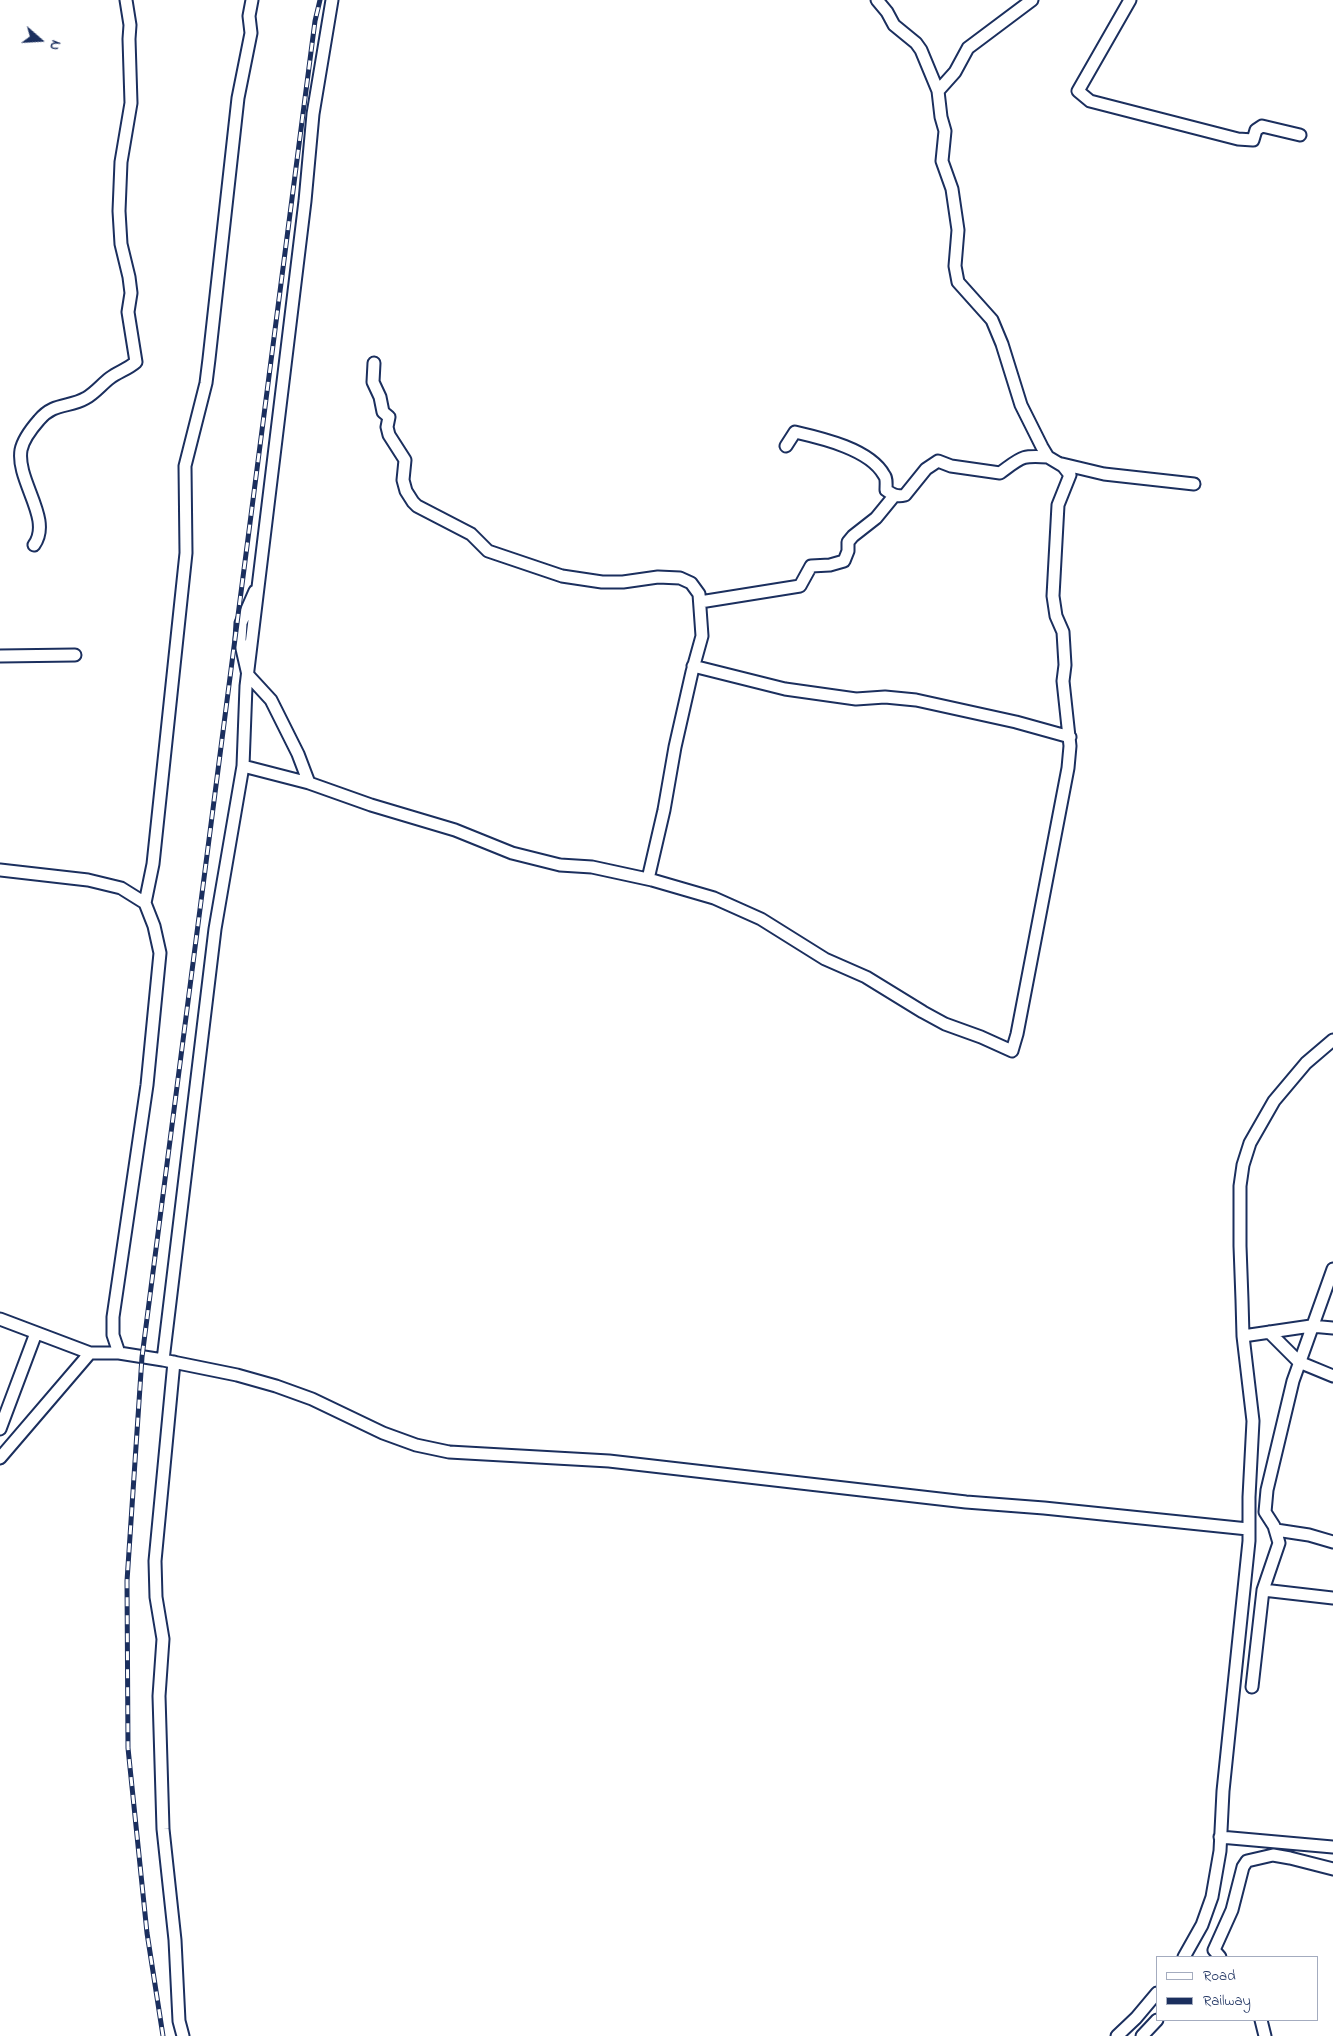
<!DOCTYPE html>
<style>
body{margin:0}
#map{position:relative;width:1333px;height:2036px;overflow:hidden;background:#fff;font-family:"Indie Flower",sans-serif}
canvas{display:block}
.legend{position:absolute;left:1156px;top:1956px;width:162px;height:65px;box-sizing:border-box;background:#fff;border:1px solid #a4acbf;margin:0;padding:6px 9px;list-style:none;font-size:15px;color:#1b2f5e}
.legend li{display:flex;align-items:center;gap:10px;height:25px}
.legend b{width:25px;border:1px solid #a4acbf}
.north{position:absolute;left:15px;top:15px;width:50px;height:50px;-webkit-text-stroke:4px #fff;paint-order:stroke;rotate:109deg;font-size:14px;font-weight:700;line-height:20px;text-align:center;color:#1b2f5e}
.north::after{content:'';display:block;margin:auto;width:18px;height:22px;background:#1b2f5e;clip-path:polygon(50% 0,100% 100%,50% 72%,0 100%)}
</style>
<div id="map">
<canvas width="1333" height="2036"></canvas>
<ul class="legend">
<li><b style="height:6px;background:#fff"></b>Road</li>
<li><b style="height:6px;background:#1b2f5e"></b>Railway</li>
</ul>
<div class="north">N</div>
</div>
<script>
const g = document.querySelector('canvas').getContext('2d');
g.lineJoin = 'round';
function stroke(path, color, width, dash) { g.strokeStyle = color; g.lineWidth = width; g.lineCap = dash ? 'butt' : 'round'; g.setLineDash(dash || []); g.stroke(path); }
const minor = new Path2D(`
 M1130 0 1078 91 1090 101 1238 139 1253 140 1256 130 1262 126 1300 135
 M938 91 955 72 968 48 1032 0
 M374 363 373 382 380 397 383 412 389 417 387 427 389 435 405 460 403 480 406 491 413 502 417 506 471 534 488 551 562 576 602 582H623L658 577 680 578 691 583 699 594 702 636 692 672 675 747 664 810 648 879
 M786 446 795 432C821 438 870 449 884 475 887 478 886 485 886 490 893 495 897 497 905 495L926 469 938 461 951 466 1000 473C1022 457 1021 455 1048 457
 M1062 464 1104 474 1194 484
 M34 545C53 519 16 481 21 450 23 440 32 428 39 420 54 402 69 408 86 398 95 393 102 384 110 378 118 372 128 369 136 362L128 312 131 293 129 277 121 244 119 211 121 162 131 103 129 39 130 25 126 0
 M255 591 241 623 240 640 248 675 271 700 298 754 309 783
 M700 602 800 586 811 566 830 565 844 561 848 551V542L853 536 876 518 894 496
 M0 656 75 655
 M693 666 785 689 856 699 885 697 916 700 1016 722 1070 737
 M243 766 309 783 371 805 455 830 512 853 560 865 592 867 652 880 714 898 761 919 825 959 866 977 923 1012 945 1024 981 1037 1012 1051 1017 1034 1068 768 1070 746 1063 681 1065 665 1063 632 1056 616 1053 596 1058 505 1070 475 1063 466 1048 457 1042 447 1021 405 1002 344 992 320 958 282 955 266 958 230 952 189 942 161 945 131 941 117 938 91 921 50 916 43 894 25 887 12 877 0
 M0 870 88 880 121 888 145 903 154 926 160 953 147 1085 113 1317V1335L119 1353
 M145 903 153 864 186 553 185 466 206 383 209 359 238 98 251 33 249 16 252 0
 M0 1319 90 1353H119L163 1360 237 1375 276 1386 312 1399 383 1433 416 1445 449 1452 609 1461 966 1502 1044 1508 1248 1529
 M1269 1332 1299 1362 1333 1376
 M1243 1336 1311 1326 1333 1328
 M163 1360 215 929 243 766 246 686 305 201 313 114 332 0
 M174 1362 155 1561 156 1597 163 1639 159 1696 163 1829 175 1940 179 2021 183 2036
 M0 1429 36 1333
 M0 1458 90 1353
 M1276 1530 1309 1535 1333 1542
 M1263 1590 1279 1543 1274 1526 1265 1512 1267 1490 1293 1381 1333 1269
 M1252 1687 1263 1590 1333 1598
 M1220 1837 1333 1847
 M1184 1957 1202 1925 1212 1897 1220 1851 1223 1791 1249 1541V1497L1253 1421 1243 1336 1242 1300 1240 1246V1186L1243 1165 1250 1143 1274 1101 1306 1063 1333 1040
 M1220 1957 1214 1950 1232 1910 1243 1867 1247 1861 1273 1855 1290 1858 1333 1869
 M1261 2020 1265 2036
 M1117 2036 1136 2018 1157 1993
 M1142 2036 1157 2020`);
stroke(minor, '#1b2f5e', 15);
stroke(minor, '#fff', 11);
const rail = new Path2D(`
 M163 2036 147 1933 128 1748 127 1581 142 1357 315 21 320 0`);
stroke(rail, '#1b2f5e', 5);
stroke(rail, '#fff', 3, [9]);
</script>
